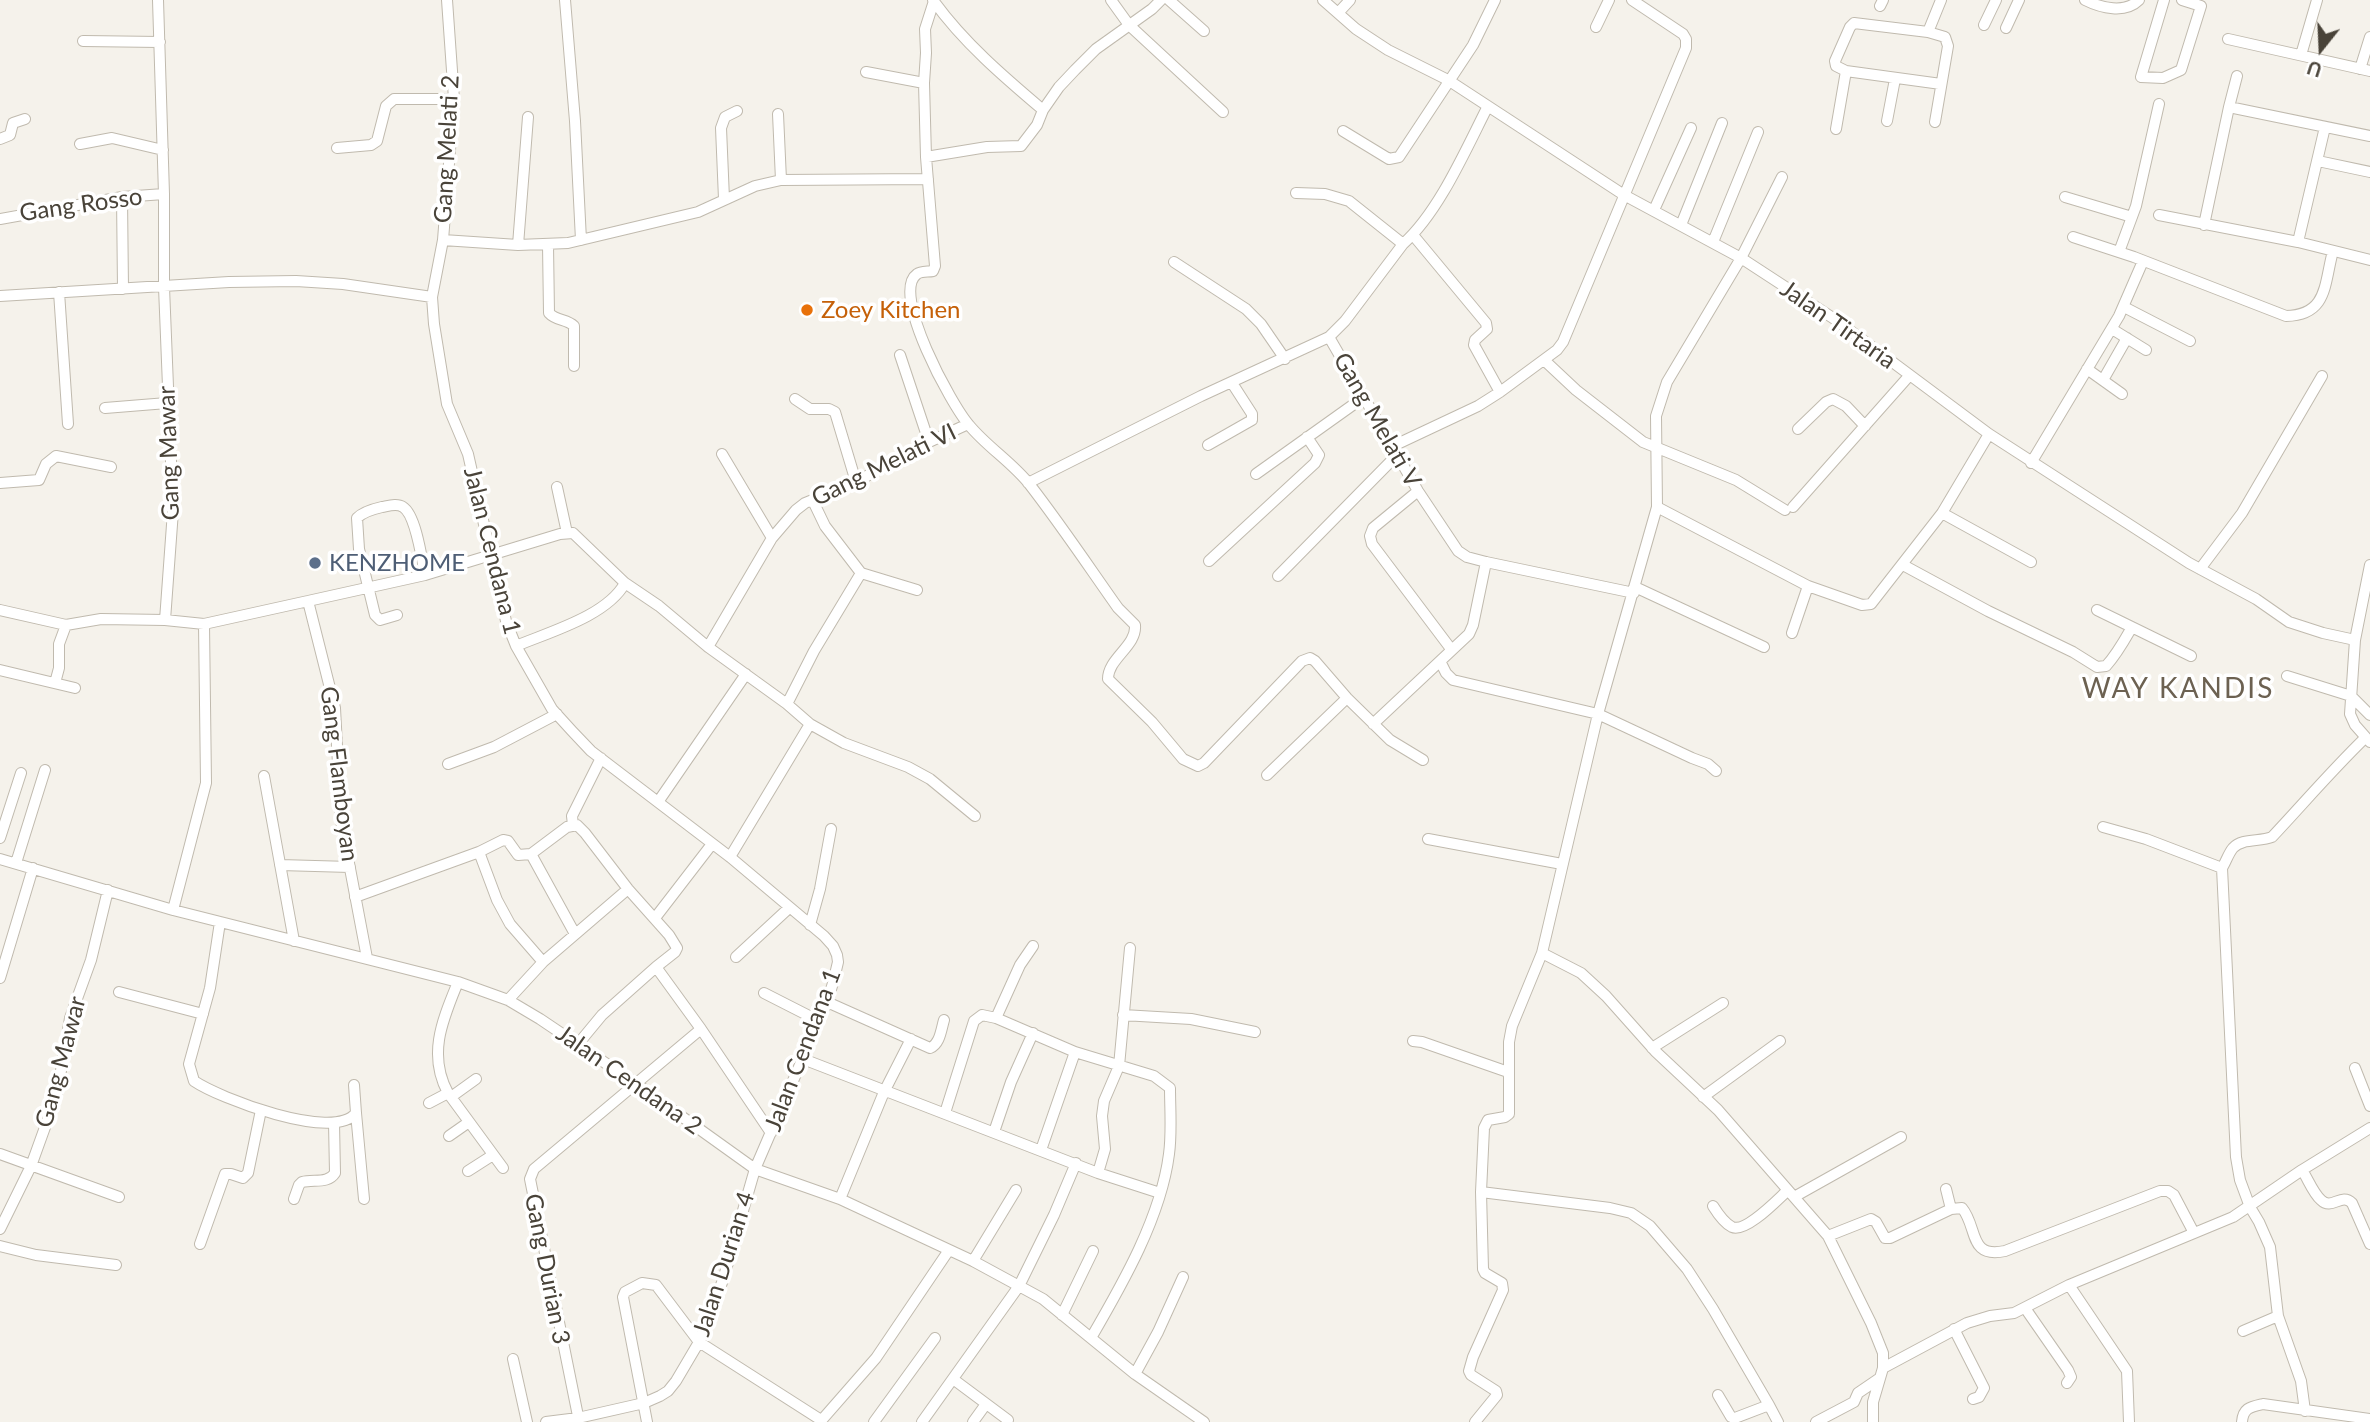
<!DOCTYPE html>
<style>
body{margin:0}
#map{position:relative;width:2370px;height:1422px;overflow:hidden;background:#f5f2eb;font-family:Lato,sans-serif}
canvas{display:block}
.north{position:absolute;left:2286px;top:14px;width:70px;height:70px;-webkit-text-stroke:5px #fff;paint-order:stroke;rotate:198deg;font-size:19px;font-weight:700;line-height:28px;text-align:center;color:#494339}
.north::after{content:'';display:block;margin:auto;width:24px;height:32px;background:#494339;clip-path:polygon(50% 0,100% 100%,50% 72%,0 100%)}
</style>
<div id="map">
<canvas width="2370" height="1422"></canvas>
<div class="north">U</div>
</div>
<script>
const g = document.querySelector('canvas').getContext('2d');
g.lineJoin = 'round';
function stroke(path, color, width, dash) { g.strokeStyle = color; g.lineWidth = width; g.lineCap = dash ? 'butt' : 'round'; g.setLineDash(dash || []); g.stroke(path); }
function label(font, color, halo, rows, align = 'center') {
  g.font = font + ' Lato,sans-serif'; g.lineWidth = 7; g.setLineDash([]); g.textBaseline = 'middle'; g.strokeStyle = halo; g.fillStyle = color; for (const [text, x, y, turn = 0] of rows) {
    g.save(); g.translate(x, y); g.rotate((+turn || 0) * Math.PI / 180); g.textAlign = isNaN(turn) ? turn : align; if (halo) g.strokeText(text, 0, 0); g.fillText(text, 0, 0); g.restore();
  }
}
const minor = new Path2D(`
 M158 0 164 194V287L173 511 165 620
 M447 0 454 99 443 240 432 297 434 324 447 404 468 454 506 621 516 646 552 709 572 731 591 751 730 857 824 936 833 946 837 955 838 962 833 983 827 1002 755 1169 723 1280 699 1342 676 1381 668 1391 660 1396 644 1403 578 1418 546 1422
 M565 0 575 121 581 240
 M933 0C963 42 1004 77 1043 110
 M1111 0 1129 25 1223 112
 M1169 0 1204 31
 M1323 0 1356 29 1388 50 1448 80 1624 195 1741 258 1836 320 1989 434 2189 563 2256 599 2289 622 2323 633 2355 640
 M2085 0C2101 8 2125 14 2139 0
 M2164 0 2141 77 2163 78 2181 70 2201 6 2182 0
 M934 1 925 29 926 53 924 83 926 157 935 266 933 271C928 272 921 271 917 274 890 293 952 406 969 425 987 447 1013 463 1030 485 1061 525 1089 567 1118 608L1135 625C1137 646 1108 658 1108 679L1152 722 1183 759 1198 766 1204 763 1302 661 1310 658 1315 661 1347 698 1390 740 1423 760
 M1880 6 1883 0
 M1338 13 1350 0
 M1984 25 1996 0
 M1596 27 1609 0
 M2006 28 2019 0
 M1928 32 1941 0
 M2228 39 2370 71
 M83 41 160 42
 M2301 55 2317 0
 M2360 69 2370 37
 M866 72 924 83
 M1488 106C1466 149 1439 212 1403 244L1345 321 1329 337 1418 491 1458 551 1467 557 1486 562 1634 593
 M2229 107 2237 76
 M778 114 781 180
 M1887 121 1895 79
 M1935 122 1948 46 1945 37 1928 32 1854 23 1850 27 1835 61 1836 66 1846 71 1941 84
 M1836 129 1846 71
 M1343 131 1389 159 1399 157 1473 45 1495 0
 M0 139 10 135 13 123 25 119
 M80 144 112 138 163 150
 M337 148 371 145 377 141 386 106 394 99H454
 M926 157 987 147 1021 146 1037 125 1043 110 1059 87 1075 70 1096 49 1152 9 1161 0
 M2318 161 2370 172
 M1782 177 1741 258 1667 382 1656 416 1657 507 1598 714 1542 953 1581 973 1606 996 1655 1051 1718 1110 1828 1236 1871 1323 1883 1353V1368L1873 1402V1422
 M1296 193 1325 194 1349 201 1403 244
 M122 197 123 289
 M2065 197 2132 217
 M724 199 721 128 725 117 737 111
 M1654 210 1691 128
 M2159 215 2298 242 2325 127
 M0 219 122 197 164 194
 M1681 225 1722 123
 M2204 225 2229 107 2370 136
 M1413 235 1486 323 1487 329 1475 340 1474 345 1500 392
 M2073 237 2134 257 2286 316C2328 315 2324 284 2333 251
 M443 240 518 245 568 243 698 212 755 186 781 180 928 179
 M1713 242 1758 132
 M2298 242 2370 260
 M518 245 528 117
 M548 245 549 313C556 321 567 319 574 326V366
 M2119 252 2136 206 2159 104
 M1174 262 1246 309 1261 324 1285 359
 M59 292 68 424
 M0 296 229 282 296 281 343 284 432 297
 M2124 307 2190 341
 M2112 329 2146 350
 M900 355 929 442
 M1544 360 1576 390 1643 442 1736 480 1785 510
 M2087 369 2122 394
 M2103 380 2127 338
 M795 399 810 409H829L835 412 856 482
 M105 408 167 403
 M1798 429 1826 402 1833 399 1846 406 1865 426
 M1208 445 1252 420V414L1232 383
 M1393 446 1478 406 1500 392 1557 350 1563 342 1686 48V39L1683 34 1632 0
 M722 454 772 538
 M2031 463 2119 316 2143 261
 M1256 474 1364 397
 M0 483 39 480 46 464 56 456 111 467
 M1028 483 1201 396 1329 337
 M557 487 567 533
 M1418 491 1373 528 1370 536 1372 544 1451 649
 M813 501 825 526 861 573 917 590
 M1657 507 1808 586 1862 605 1871 604 1942 513 1989 434
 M1793 507 1909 376
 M1942 513 2031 562
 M1209 561 1315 463 1319 455 1307 437
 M1903 565 1988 611 2073 652 2097 667 2106 666C2117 654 2124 641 2132 627
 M2200 569 2242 513 2322 376
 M1278 576 1398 454
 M1635 587 1764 647
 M308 601 425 575 560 534 573 533 625 583 659 606 708 647 787 704 810 724 730 857
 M0 610 66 625
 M2097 610 2191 656
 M397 615 380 620 375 615 359 549 357 518C363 512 373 509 382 507 388 506 397 503 403 507 416 515 422 560 425 575
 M1792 633 1808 586
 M516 646C549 632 607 616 625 583
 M708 647 772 538 796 510 805 503 856 482 929 442 968 424
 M1440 661 1446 673 1453 680 1598 714 1692 758 1708 764 1716 771
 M0 670 75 688
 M2287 676 2351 696 2370 715
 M55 683 59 668V644L66 625 101 619 165 620 204 624 308 601 335 708 341 821 367 958
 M787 704 814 651 861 573
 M810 724 844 743 908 767 930 779 975 816
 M1373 724 1469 634 1473 625 1486 562
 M2370 742 2355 725 2350 714 2355 640 2370 565
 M448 764 494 747 557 714
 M1267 775 1347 698
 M264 776 294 941
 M658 802 746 674
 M573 825 572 816 601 758
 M2103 827 2146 839 2222 868C2226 862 2228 854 2233 848 2242 838 2260 842 2272 837 2303 804 2332 770 2365 738
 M0 838 21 773
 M1428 839 1562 864
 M531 854 567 827 577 825 585 833 628 889 669 935 677 948 675 952 656 967 701 1029 771 1133
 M0 859 173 910 458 982 508 1000 540 1019 635 1083 755 1169 840 1199 973 1261 1043 1299 1135 1374 1204 1422
 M16 863 45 770
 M280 865 350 867
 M2222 868 2236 1157 2240 1180 2250 1207 2259 1222 2270 1247 2278 1316 2301 1381 2305 1411
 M355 897 479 852
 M173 910 206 783 204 624
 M655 918 712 844
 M220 922 210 988 189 1064 194 1081C219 1098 333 1142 356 1113L354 1085
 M810 925 820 889 831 829
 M736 957 789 908
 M543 962 510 924 497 900 479 852 503 840 508 841 518 855 531 854 575 934
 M0 978 33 868
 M458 982C443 1019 427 1054 448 1093L503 1168
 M119 992 203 1014
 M764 993 819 1021
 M508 1000 543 962 628 889
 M827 1002 930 1048C940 1044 941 1030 944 1020
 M1123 1015 1191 1019 1255 1032
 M996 1018 1020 965 1033 946
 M1413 1041 1422 1042 1508 1072
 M578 1044 602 1015 656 967
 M1652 1048 1723 1003
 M803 1059 1098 1173 1160 1193
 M2355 1068 2370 1106
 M451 1097 476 1079
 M1703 1097 1780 1041
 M429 1103 448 1093
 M356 1113 364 1199
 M945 1113 974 1021 982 1015 996 1018 1075 1052 1154 1076 1170 1088C1170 1109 1172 1133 1169 1154 1161 1217 1123 1283 1091 1338
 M994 1132 1011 1082 1033 1033
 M449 1136 469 1122
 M1041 1150 1075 1052
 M0 1154 119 1197
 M2302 1170C2308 1179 2313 1193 2321 1200 2332 1211 2341 1192 2352 1203L2370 1244
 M468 1171 493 1155
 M1098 1173 1105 1149 1102 1116 1104 1101 1119 1066 1130 948
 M1481 1192 1610 1208 1631 1213 1650 1226 1687 1269 1713 1309 1769 1405 1735 1418 1731 1417 1718 1395
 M1794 1197 1901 1137
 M294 1199 299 1185 302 1182C314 1179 328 1184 335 1173L334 1123
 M840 1199 884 1092 911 1039
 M1713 1206C1718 1214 1724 1223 1732 1227 1746 1233 1777 1200 1787 1191
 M1951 1209 1962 1208C1978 1227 1968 1259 2005 1251L2160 1191H2168L2174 1195 2194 1233
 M0 1229 31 1166 57 1094 70 1018 91 960 108 890
 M1828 1236 1871 1219 1876 1222 1885 1238H1890L1951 1209 1946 1189
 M200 1244 225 1174H231L243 1178 248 1173 261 1110
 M0 1246 36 1255 116 1265
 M973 1261 1016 1190
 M2069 1285 2127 1371 2129 1422
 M2025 1308 2068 1370 2071 1377 2067 1383
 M1062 1315 1093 1251
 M1954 1329 1984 1388 1979 1397 1973 1399
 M2243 1331 2278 1316
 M513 1359 527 1422
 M1883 1368 1967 1323 1990 1316 2014 1313 2069 1285 2233 1217 2302 1170 2370 1128
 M1135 1374 1158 1332 1183 1277
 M953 1379 1008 1420
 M1769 1405 1778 1422
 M579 1421 530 1179 534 1169 540 1164 701 1029
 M647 1422 623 1297 625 1292 642 1283 656 1285 699 1342 821 1420
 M820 1422 876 1358 949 1250
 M874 1422 935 1338
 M922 1422 1019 1286 1054 1215 1076 1163
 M973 1422 986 1404
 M1475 1422 1497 1395 1496 1391 1471 1375 1469 1371 1473 1357 1503 1290 1502 1283 1485 1273 1483 1269 1481 1192 1484 1128 1488 1120 1505 1117 1509 1114V1042L1512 1026 1542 953
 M1816 1422 1854 1402 1858 1393 1880 1378
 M2242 1422C2243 1408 2250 1407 2263 1404L2370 1419`);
stroke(minor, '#c0baae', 12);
stroke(minor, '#fff', 10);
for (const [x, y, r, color] of [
 [807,310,7,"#e8710a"],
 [315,563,7,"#5c6f8a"]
]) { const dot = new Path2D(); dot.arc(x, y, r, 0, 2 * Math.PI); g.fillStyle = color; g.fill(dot); stroke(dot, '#fff', 2.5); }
label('24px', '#494339', '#fff', [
 ["Gang Melati 2",447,149,-87],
 ["Gang Rosso",81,205,-8],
 ["Jalan Tirtaria",1838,325,35],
 ["Gang Melati V",1377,420,60],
 ["Gang Mawar",169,453,-92],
 ["Gang Melati VI",884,465,-26],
 ["Jalan Cendana 1",492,551,76],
 ["Gang Flamboyan",339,774,83],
 ["Jalan Cendana 1",803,1050,-69],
 ["Gang Mawar",61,1062,-75],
 ["Jalan Cendana 2",629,1080,35],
 ["Jalan Durian 4",724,1264,-72],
 ["Gang Durian 3",547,1269,79]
]);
label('24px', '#c56008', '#fff', [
 ["Zoey Kitchen",821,310]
], 'left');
label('24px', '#4e5e75', '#fff', [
 ["KENZHOME",329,563]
], 'left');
g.letterSpacing = '2px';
label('28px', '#6c6151', '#fff', [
 ["WAY KANDIS",2178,689]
]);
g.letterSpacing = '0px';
</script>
